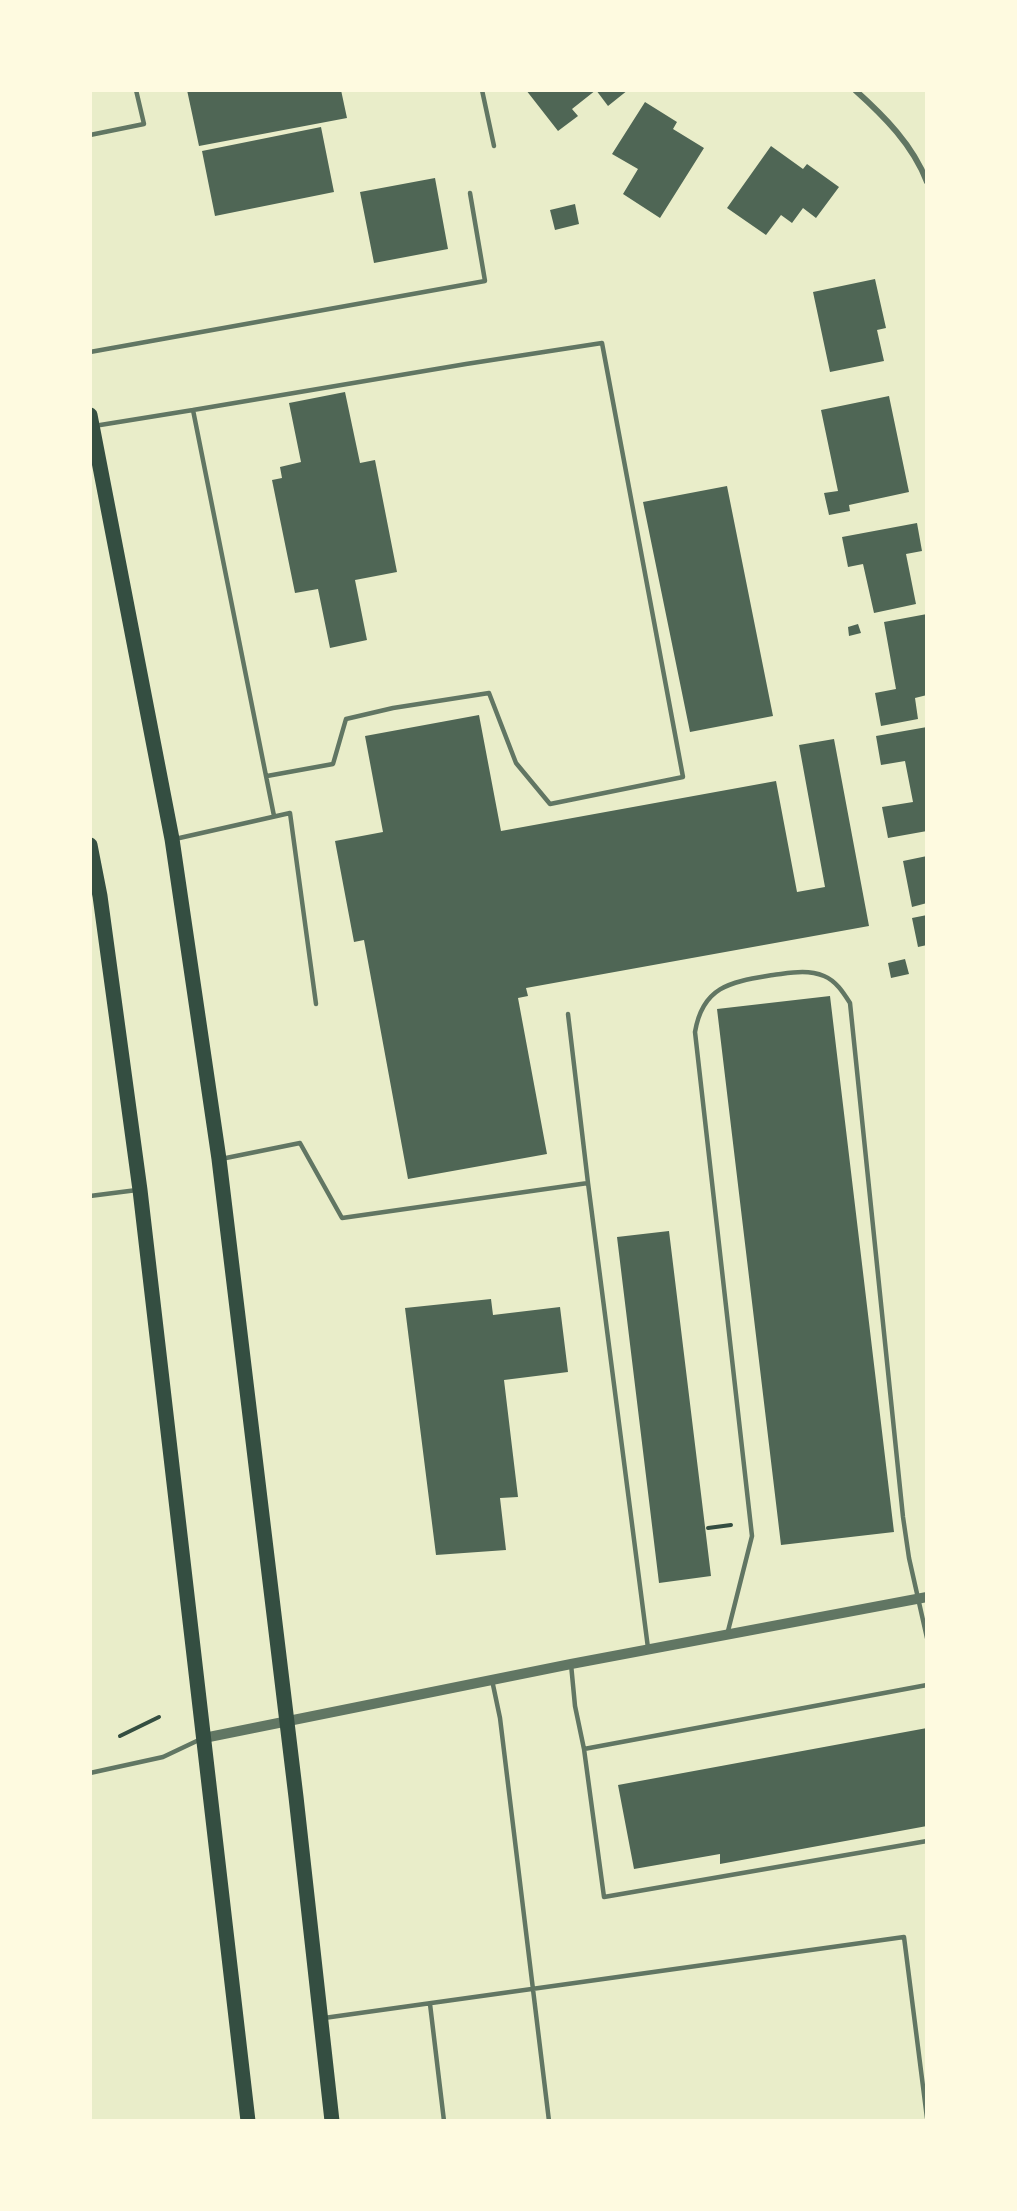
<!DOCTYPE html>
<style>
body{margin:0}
#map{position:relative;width:1017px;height:2211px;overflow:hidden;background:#e9edc9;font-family:"Alegreya Sans",sans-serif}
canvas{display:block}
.frame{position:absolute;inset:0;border:92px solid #fefae0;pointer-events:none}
</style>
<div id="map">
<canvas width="1017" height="2211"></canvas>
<div class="frame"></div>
</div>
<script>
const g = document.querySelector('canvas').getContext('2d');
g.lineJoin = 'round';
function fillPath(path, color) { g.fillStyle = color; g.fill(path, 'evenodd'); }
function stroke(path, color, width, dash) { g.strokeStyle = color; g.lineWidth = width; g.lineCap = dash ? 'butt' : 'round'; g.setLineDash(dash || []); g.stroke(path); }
fillPath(new Path2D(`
 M187 90H341L347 118 199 146Z
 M526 90H628L608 106 596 90 572 109 578 116 558 131Z
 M645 102 677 122 673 129 704 148 660 218 623 194 638 169 612 154Z
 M321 127 334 192 215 216 202 151Z
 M771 146 803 169 807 164 839 187 816 218 803 208 792 223 781 215 766 235 727 208Z
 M435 178 448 249 374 263 360 192Z
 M575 204 579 224 555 230 550 210Z
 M875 279 886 328 877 330 884 361 830 372 813 292Z
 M345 392 360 463 375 460 397 572 355 580 367 640 330 648 318 589 295 593 272 480 282 478 280 467 301 462 289 403Z
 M889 396 909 492 849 505 850 511 829 515 824 493 838 491 821 410Z
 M727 486 773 716 690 732 643 502Z
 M917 523 922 551 906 554 916 604 874 613 863 564 848 567 842 537Z
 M927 614V695L915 698 918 719 881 726 875 693 896 689 884 622Z
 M858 624 861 633 849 636 848 627Z
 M479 715 501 831 776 781 797 892 825 887 799 745 834 739 869 926 526 988 528 996 518 998 547 1154 408 1179 364 940 354 942 335 841 383 832 365 736Z
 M927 727V831L888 838 882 807 913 802 905 761 881 765 876 736Z
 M927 856V903L912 907 903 861Z
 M927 915V945L918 947 912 918Z
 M905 959 909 974 891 978 888 963Z
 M830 996 894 1532 781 1545 717 1009Z
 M669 1231 711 1576 659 1583 617 1237Z
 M491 1299 493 1315 560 1307 568 1372 504 1380 518 1497 500 1498 506 1550 436 1555 405 1308Z
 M927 1728V1826L720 1864V1854L634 1869 618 1785Z`), '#4f6655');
stroke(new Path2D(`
 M708 1528 731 1525
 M120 1736 159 1717`), '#344e41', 4);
stroke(new Path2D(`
 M482 90 494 146
 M90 135 144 124 136 90
 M90 352 485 281 470 193
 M193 410 466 364 602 343 683 777 550 804 516 763 489 693 393 708 346 719 333 764 267 776
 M94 426 193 410 274 816
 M175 839 290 813 316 1004
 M568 1014 588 1183
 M221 1159 300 1143 342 1218 588 1183 648 1648
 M90 1196 137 1190
 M727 1635 752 1536 695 1032C703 985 732 982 773 975 790 973 807 969 824 976 836 981 843 992 850 1003L903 1517 909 1558 927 1638
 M571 1664 575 1706 584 1749 927 1685
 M492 1680 500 1718 549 2121
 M584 1749 604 1897 927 1841
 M90 1773 163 1757 201 1739
 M430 2004 444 2121
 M324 2018 904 1937 927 2118`), '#617663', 4.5);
stroke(new Path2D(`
 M855 90C884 116 913 145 927 182`), '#617663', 6);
stroke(new Path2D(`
 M204 1738 571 1664 927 1597`), '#617663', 10);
stroke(new Path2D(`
 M90 415 172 839 219 1159 296 1797 332 2121
 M90 845 100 896 140 1190 248 2121`), '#344e41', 15);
</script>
